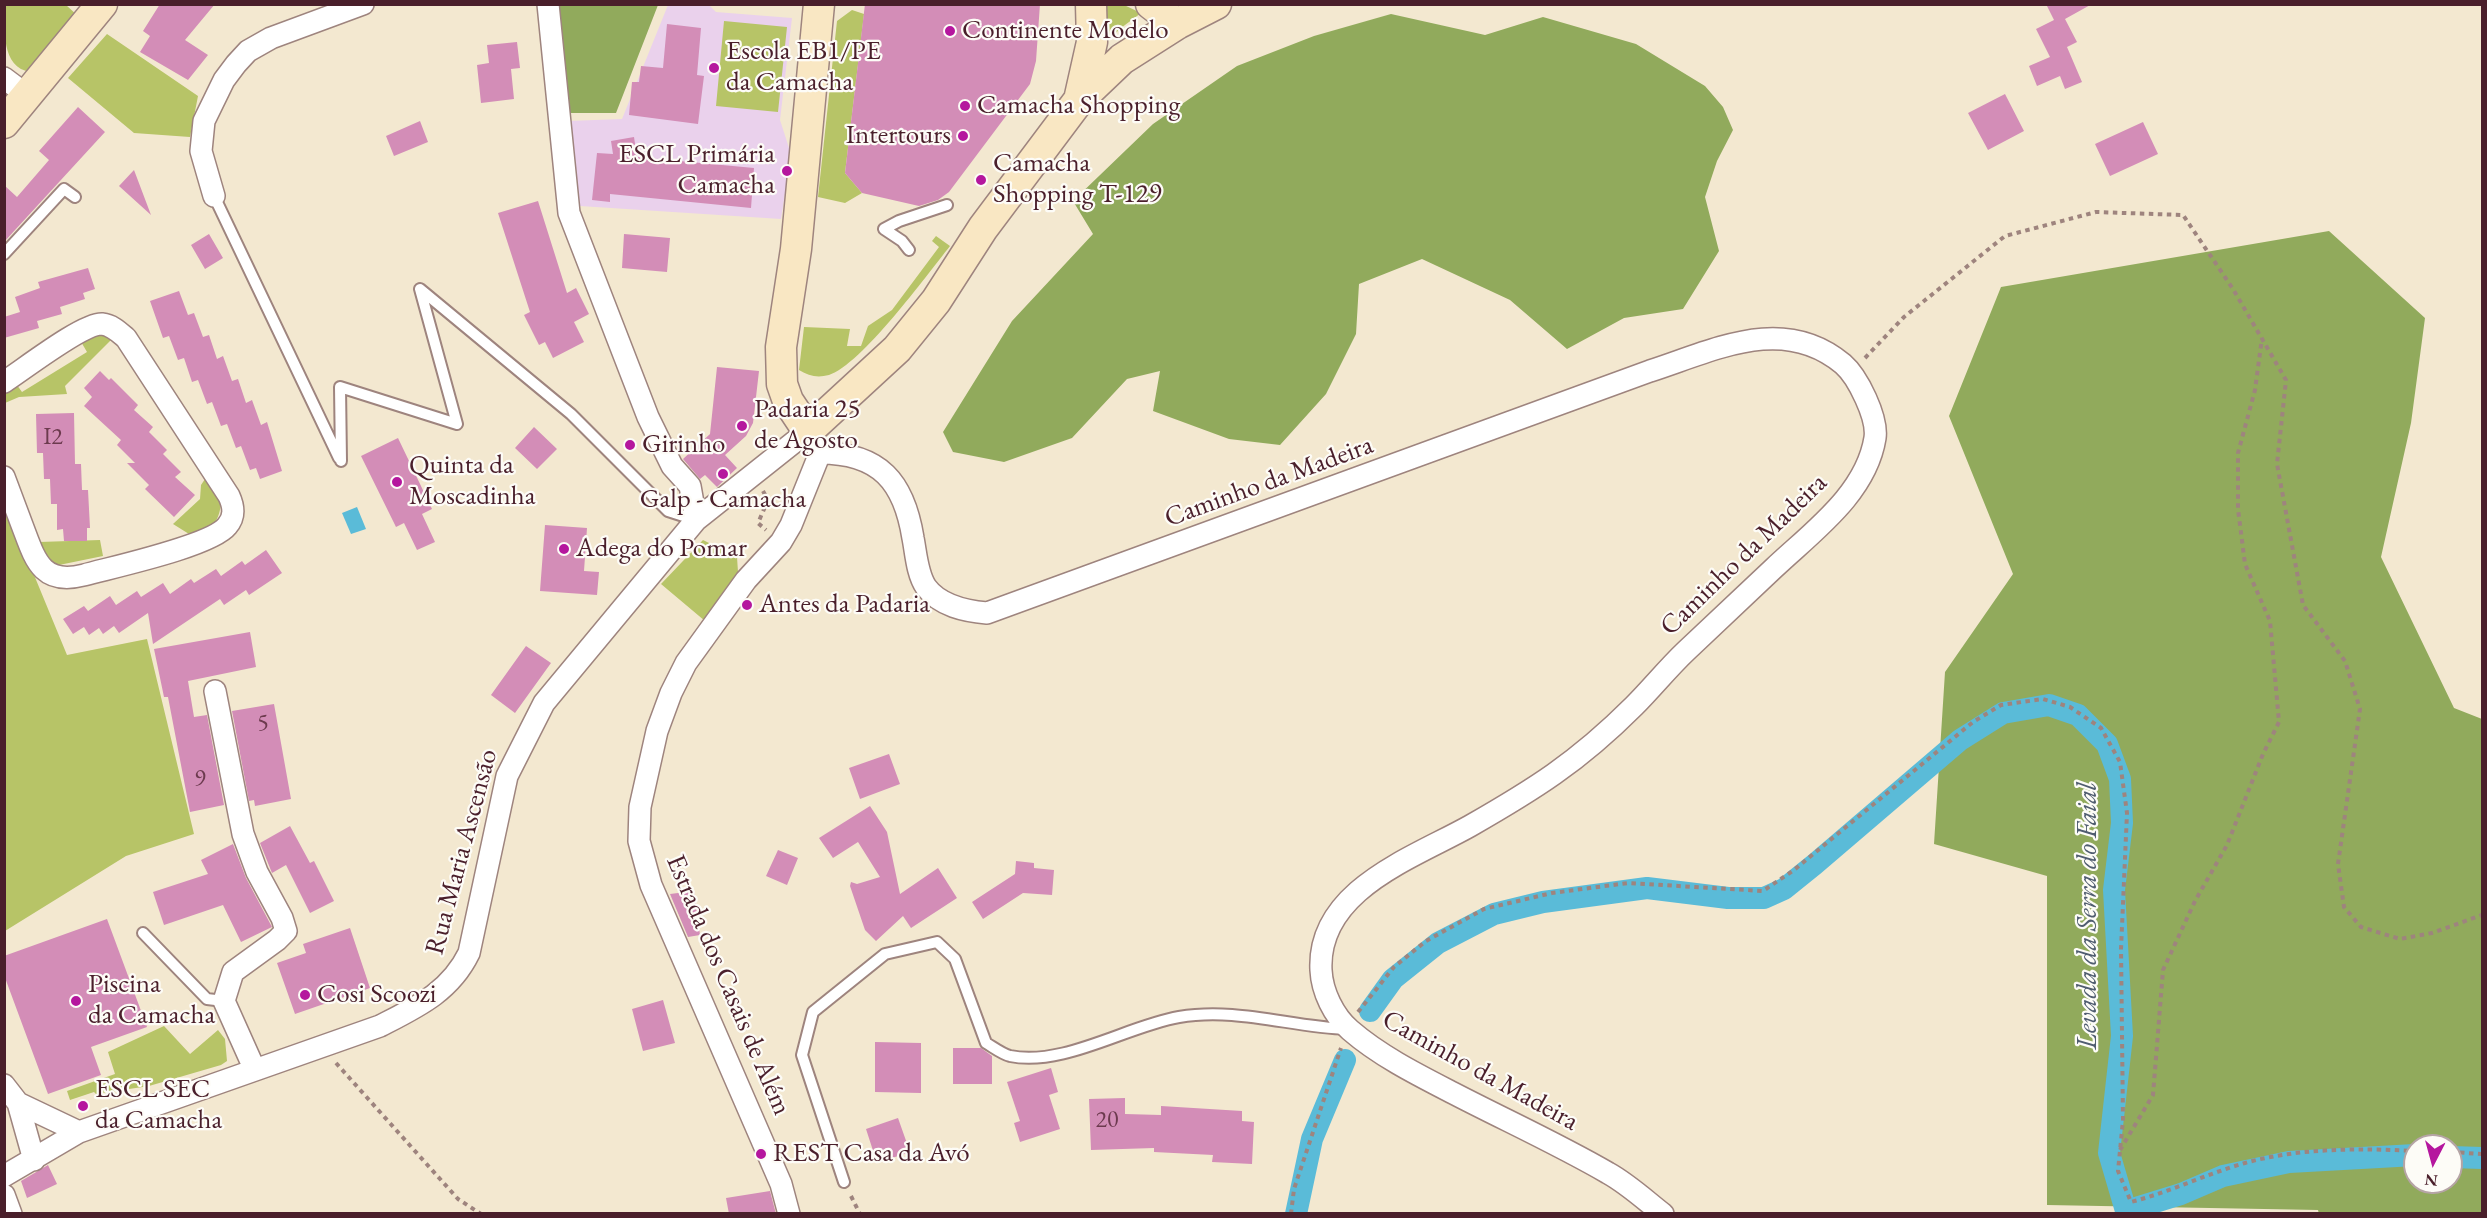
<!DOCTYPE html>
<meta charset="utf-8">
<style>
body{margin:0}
#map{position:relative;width:2487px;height:1218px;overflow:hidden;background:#f3e8d0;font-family:"EB Garamond",serif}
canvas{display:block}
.frame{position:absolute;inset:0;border:6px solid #4a1f2b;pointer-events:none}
.north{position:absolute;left:2403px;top:1134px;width:60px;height:60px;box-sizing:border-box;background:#fdfcf7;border:2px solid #b5a4a5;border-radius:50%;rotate:186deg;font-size:16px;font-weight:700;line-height:24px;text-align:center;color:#4a1f2b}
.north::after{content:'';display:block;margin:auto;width:21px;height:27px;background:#b5179e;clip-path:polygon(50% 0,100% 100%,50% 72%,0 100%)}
</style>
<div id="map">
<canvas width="2487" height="1218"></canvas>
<div class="frame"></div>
<div class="north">N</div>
</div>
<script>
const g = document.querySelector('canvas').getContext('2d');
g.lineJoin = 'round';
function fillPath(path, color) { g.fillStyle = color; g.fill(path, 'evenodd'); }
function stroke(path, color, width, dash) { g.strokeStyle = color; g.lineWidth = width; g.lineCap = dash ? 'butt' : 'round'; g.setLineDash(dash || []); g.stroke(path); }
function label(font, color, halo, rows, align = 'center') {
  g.font = font + ' "EB Garamond",serif'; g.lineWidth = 4.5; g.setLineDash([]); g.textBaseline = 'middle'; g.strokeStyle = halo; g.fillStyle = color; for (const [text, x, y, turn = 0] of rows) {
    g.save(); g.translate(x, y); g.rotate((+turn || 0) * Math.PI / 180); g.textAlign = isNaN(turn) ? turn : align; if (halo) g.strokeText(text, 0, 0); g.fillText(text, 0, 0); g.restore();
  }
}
fillPath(new Path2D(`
 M668 5H709L716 12 792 18 780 120 791 154 781 219 580 206 568 121 622 119Z`), '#ead1ec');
fillPath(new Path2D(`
 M5 5H66L78 16 31 72C0 68 5 28 5 5Z
 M1104 5H1124L1141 13 1121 28 1103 45Z
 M852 10 864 14 845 173 862 193 845 203 818 197 837 21Z
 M724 21 787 27 778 112 716 106Z
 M107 34 198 96 190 137 134 133 68 78Z
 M936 236 950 246C927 275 861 365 829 375 817 378 809 376 799 370L804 327 850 329 847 346H861L868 326 892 310 939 247 932 241Z
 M96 333 114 337 65 386 67 394 19 397 5 403V388L14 381 22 392 87 352 80 340Z
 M205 479 221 504C218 525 211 530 189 534L173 524 200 499 201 485Z
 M4 502 67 655 147 639 194 834 126 856 5 931Z
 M100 540 103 556 59 565 49 562 39 542Z
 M703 540 737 557 738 572 705 621 661 584Z
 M164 1026 190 1054 218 1030 225 1039 227 1061 221 1065 149 1086 96 1094 94 1092 70 1100 67 1091 115 1074 108 1052Z`), '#b7c467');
fillPath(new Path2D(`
 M559 5H658L616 113H570Z
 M1391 14 1485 35 1543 17 1636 44 1705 86 1723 107 1733 130 1717 161 1705 197 1719 251 1683 309 1624 318 1567 349 1510 300 1422 259 1359 284 1356 334 1326 394 1280 445 1229 439 1153 411 1160 371 1127 379 1072 438 1004 462 953 452 943 432 1012 321 1093 234 1073 201 1153 124 1237 66 1314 36Z
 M2329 231 2425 318 2411 423 2381 557 2454 708 2482 719V1213L2319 1214 2318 1210 2047 1205V876L1934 844 1945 672 2013 574 1949 416 2001 287ZM2415 1146H2451V1182H2415Z`), '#91aa5c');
fillPath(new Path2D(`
 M357 507 366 529 351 534 342 513Z`), '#5abbd8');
stroke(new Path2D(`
 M1370 1011 1393 979 1438 943 1494 914 1543 902 1647 888 1728 898H1764L1784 889 1815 864 1960 740 2003 713 2049 705 2078 715 2107 744 2120 779 2122 823 2114 890 2122 1036 2109 1153 2126 1211 2181 1194 2223 1176 2289 1162 2415 1155
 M2451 1157 2482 1158
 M1296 1214 1312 1139 1345 1060`), '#5abbd8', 22);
fillPath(new Path2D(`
 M160 4H215L185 40 208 55 188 80 140 52 150 36 143 31Z
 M865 4H1040L1036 61 1030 84 949 192 938 200 919 206 862 193 845 173Z
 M2046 4H2092L2065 19 2077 42 2067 47 2082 82 2065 89 2060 76 2037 86 2029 66 2050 57 2036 29 2054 20Z
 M667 24 701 28 697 75 704 76 698 124 629 115 632 82H639L641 66 663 68Z
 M517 42 520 68 511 69 514 99 481 103 477 65 489 63 487 45Z
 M2005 94 2024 131 1988 150 1968 113Z
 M78 107 105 132 4 242V185L17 197 49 160 39 151Z
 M420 121 428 142 394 156 386 136Z
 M2143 122 2158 154 2110 176 2095 144Z
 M634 137 637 157 754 168 751 208 610 194V202L592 200 597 153 613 154 611 141Z
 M134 170 151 215 119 186Z
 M538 201 567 293 576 288 589 314 574 322 584 342 553 358 545 342 539 345 524 315 530 312 498 213Z
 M209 234 223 258 205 269 191 245Z
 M624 234 670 238 667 272 622 268Z
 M88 268 95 289 83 293 85 299 60 307 62 314 37 321 39 328 4 338V317L20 312 15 297 40 288 38 282Z
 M179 291 188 315 194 313 203 337 209 335 217 359 223 356 232 381 238 379 246 403 252 400 261 425 267 422 282 471 260 479 256 468 250 470 241 446 236 448 227 424 221 426 212 402 207 404 198 380 192 382 184 358 178 360 169 336 163 338 150 301Z
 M717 367 759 371 753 423 746 436 725 455 737 468 717 487 705 475 700 479 683 459 710 434Z
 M100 371 109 380 111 378 138 405 134 410 153 427 149 432 167 450 163 454 181 472 175 477 195 495 174 517 145 489 149 485 127 463H135L117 445 121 440 84 406 92 397 84 388Z
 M74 413 75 464H81L82 490H88L90 528H87V541H64L63 529 57 530V504H51L50 479H44L43 453H37L36 414Z
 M534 427 557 449 537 469 515 448Z
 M398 438 432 509 422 514 435 542 417 550 404 523 396 527 361 456Z
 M545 525 587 528 584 571 599 572 597 595 540 591Z
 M266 550 282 573 249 595 246 590 224 605 220 599 153 644 148 613 119 633 114 626 103 634 99 628 89 635 84 627 73 634 63 619 84 606 88 611 110 596 116 605 137 591 141 597 163 583 170 594 191 579 194 583 216 569 221 576 242 561 245 565Z
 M250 632 256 667 188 681 194 717 207 715 224 805 190 812 168 697H164L154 649Z
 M526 646 551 663 515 713 491 695Z
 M274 704 291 799 255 806 254 800 249 801 232 711Z
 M889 754 900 784 860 799 849 768Z
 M870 806 887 832 900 894 938 868 957 898 911 928 903 916 876 941 865 930 850 886 851 882 857 884 880 877 858 842 833 858 819 838Z
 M290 826 310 863 314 861 334 901 310 913 286 865 272 873 260 843Z
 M233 844 246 878 272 927 241 942 223 905 164 925 153 892 208 874 201 860Z
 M778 850 798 858 787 885 766 876Z
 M1016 861 1034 863V868L1054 870 1052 895 1023 893 983 919 972 902 1015 874Z
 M694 891 700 935 688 937 670 894Z
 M107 919 147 1027 91 1047 101 1075 48 1094 4 975V956Z
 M350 928 370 988 295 1014 277 963 306 953 303 944Z
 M663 1000 675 1043 643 1051 632 1009Z
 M875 1042 921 1043V1093L875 1092Z
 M953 1048H981L992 1056V1084H953Z
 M1051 1068 1058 1092 1049 1095 1060 1129 1020 1142 1014 1123 1020 1121 1007 1082Z
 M1125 1098V1114L1161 1115V1106L1242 1111V1121L1254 1122 1252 1164 1212 1162 1213 1155 1154 1152V1148L1091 1150 1089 1099Z
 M898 1118 910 1152 877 1163 866 1129Z
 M48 1165 57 1184 27 1198 21 1181Z
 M770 1191 776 1214H729L726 1198Z`), '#d38db7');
const lane = new Path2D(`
 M214 196 339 458
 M909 250 902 241 884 229 899 221 947 205
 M4 254 64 189 75 197
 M341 461 340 387 457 424 420 289 571 414 668 511 696 520
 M143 933 207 999 224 1001
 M844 1182 802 1055 813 1012 885 954 937 942 955 959 986 1043C993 1047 1002 1054 1010 1056 1063 1067 1127 1026 1179 1017 1236 1007 1291 1027 1347 1029`);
const street = new Path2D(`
 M548 4 569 213 648 417 672 466 690 486 696 520
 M4 78 28 96
 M214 196 201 151 204 121 224 80 236 64 248 51 271 38 363 4
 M4 382C23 370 83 323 102 324 112 325 119 332 126 338L229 496C234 507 235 517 227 526 211 546 113 567 84 575 41 586 35 559 22 525 16 509 10 493 4 477
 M820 453C880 453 904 482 913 538 916 553 917 574 926 587 940 606 965 611 987 613L1650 371C1715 350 1783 314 1843 364 1858 377 1878 418 1875 438 1866 494 1812 532 1774 568 1745 595 1716 623 1686 651 1668 668 1652 688 1634 706 1610 730 1581 755 1554 774 1527 793 1498 810 1470 826 1413 858 1317 890 1321 970 1322 992 1334 1016 1350 1030 1380 1056 1418 1075 1453 1093 1505 1120 1558 1144 1608 1173 1628 1184 1645 1200 1663 1214
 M215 691 243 834 257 872 282 918 286 931 277 940 233 972 224 1001 254 1068
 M4 1085 18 1103 34 1160
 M18 1103 79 1132
 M4 1176 79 1132 380 1026C417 1007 450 992 469 953L507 776 544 703 696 520 808 431 820 453 791 525 781 542 746 580 686 663 671 693 657 731 640 807 639 841 651 885 781 1184 789 1214
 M4 1195 11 1214`);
const secondary = new Path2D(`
 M819 4 796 249 781 347 782 384 788 401 808 431 897 349 936 301 983 228 1079 100 1122 59 1177 24 1216 4
 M1151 4 1177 24
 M1079 100 1092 42 1091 4
 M4 123 102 4`);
stroke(lane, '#9e847e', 14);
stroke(street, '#9e847e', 24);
stroke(secondary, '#9e847e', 33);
stroke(new Path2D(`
 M1865 358 1904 317 2005 236 2096 212 2183 215 2233 289 2286 380 2277 464 2303 605 2345 661 2360 709 2338 864 2344 907 2361 927 2400 939 2432 933 2482 915
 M763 491 768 500 758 523 766 530
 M1358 1012 1394 967 1426 941 1484 909 1552 893 1628 883 1763 891 1794 870 1973 722 2001 705 2043 699 2070 707 2101 728 2120 762 2127 813 2121 949 2123 1120 2118 1171 2131 1202C2170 1192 2206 1174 2245 1163 2298 1148 2360 1148 2415 1151
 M336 1063 458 1199 481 1214
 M2120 1150 2153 1095 2163 970 2195 901 2227 845 2263 754 2279 722 2270 621 2245 564 2238 509V453L2255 390 2262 338
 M2451 1152 2482 1154
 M851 1196 860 1214
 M1291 1214 1294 1189 1341 1048`), '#9e847e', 4, [4.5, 4.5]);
stroke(lane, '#fff', 10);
stroke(street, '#fff', 21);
stroke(secondary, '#f9e7c3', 30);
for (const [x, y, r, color] of [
 [950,31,6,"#b5179e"],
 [714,68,6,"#b5179e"],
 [965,106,6,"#b5179e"],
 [963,136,6,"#b5179e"],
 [787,171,6,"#b5179e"],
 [981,180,6,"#b5179e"],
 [742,426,6,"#b5179e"],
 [630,445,6,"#b5179e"],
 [723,474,6,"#b5179e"],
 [397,482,6,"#b5179e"],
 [564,549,6,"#b5179e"],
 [747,605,6,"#b5179e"],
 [305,995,6,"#b5179e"],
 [76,1001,6,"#b5179e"],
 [83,1106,6,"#b5179e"],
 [761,1154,6,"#b5179e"]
]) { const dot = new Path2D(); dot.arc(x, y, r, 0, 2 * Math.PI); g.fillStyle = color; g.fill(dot); stroke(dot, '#fdfcf7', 2); }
label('24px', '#6c3a4e', null, [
 ["I2",53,437],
 ["5",263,723],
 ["9",200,779],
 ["20",1107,1120]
]);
label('27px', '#4a1f2b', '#fdfcf7', [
 ["Continente Modelo",962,31],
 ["Escola EB1/PE",726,52],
 ["da Camacha",726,83],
 ["Camacha Shopping",977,106],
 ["Intertours",951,136,"right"],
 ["ESCL Primária",775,155,"right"],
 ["Camacha",775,186,"right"],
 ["Camacha",993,164],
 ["Shopping T-129",993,195],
 ["Padaria 25",754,410],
 ["de Agosto",754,441],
 ["Girinho",642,445],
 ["Quinta da",409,466],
 ["Moscadinha",409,497],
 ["Galp - Camacha",723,500,"center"],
 ["Adega do Pomar",576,549],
 ["Antes da Padaria",759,605],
 ["Piscina",88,985],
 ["da Camacha",88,1016],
 ["Cosi Scoozi",317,995],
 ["ESCL SEC",95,1090],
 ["da Camacha",95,1121],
 ["REST Casa da Avó",773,1154]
], 'left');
label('27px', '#4a1f2b', '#fdfcf7', [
 ["Caminho da Madeira",1269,482,-20],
 ["Caminho da Madeira",1744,555,-44],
 ["Rua Maria Ascensão",462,852,-75],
 ["Estrada dos Casais de Além",728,985,67],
 ["Caminho da Madeira",1480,1071,29]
]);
label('italic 28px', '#505d70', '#fdfcf7', [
 ["Levada da Serra do Faial",2088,916,-90]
]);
</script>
